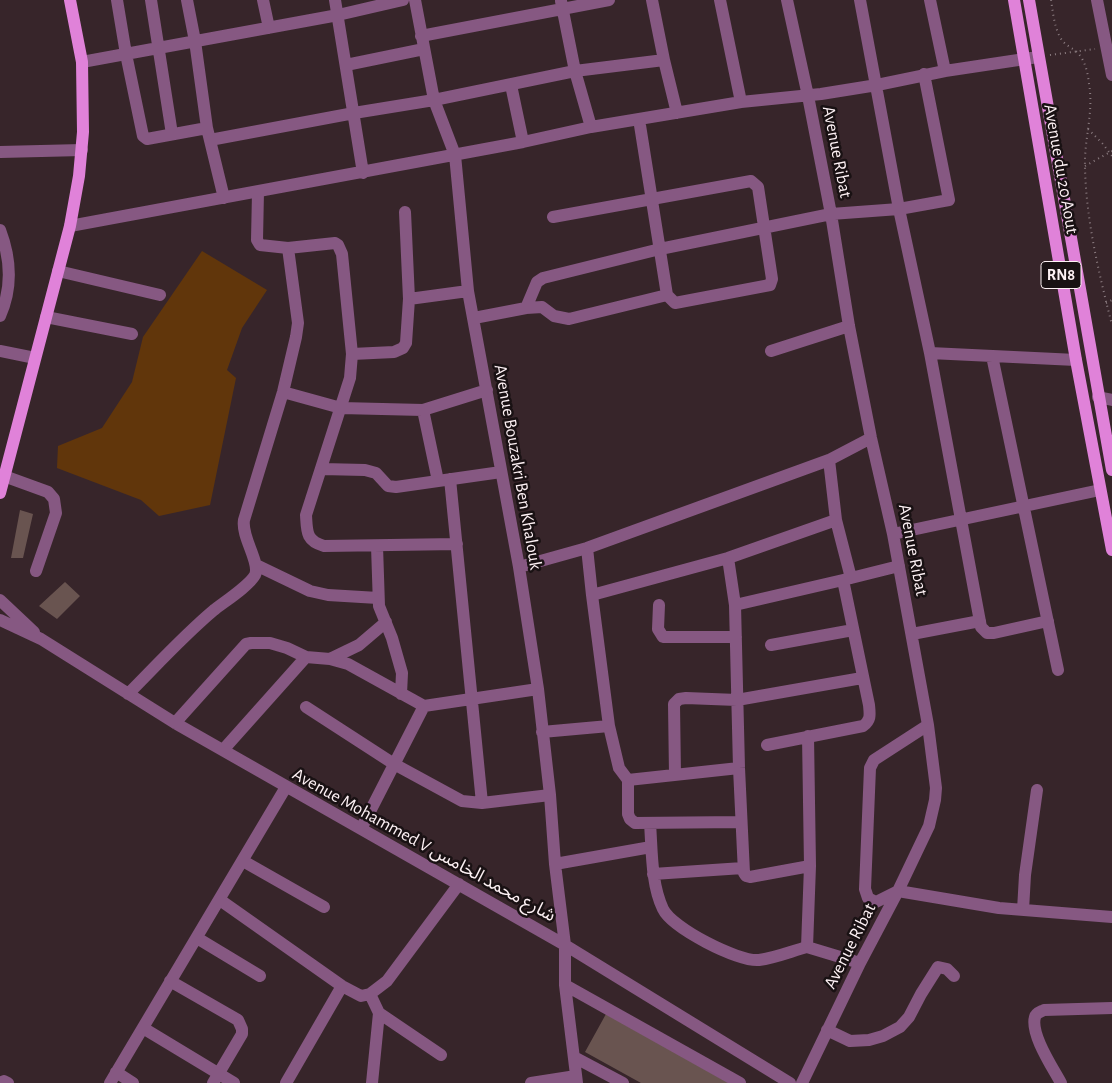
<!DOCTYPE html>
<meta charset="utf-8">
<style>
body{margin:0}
canvas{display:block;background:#37252a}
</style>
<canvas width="1112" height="1083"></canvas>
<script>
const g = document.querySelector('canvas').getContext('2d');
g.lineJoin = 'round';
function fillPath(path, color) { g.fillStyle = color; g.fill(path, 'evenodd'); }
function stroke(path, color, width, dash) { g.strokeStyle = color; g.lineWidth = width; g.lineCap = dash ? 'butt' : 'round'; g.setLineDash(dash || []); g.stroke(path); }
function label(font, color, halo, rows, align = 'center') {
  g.font = font + ' "Alegreya Sans","Noto Sans Arabic",sans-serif'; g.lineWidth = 5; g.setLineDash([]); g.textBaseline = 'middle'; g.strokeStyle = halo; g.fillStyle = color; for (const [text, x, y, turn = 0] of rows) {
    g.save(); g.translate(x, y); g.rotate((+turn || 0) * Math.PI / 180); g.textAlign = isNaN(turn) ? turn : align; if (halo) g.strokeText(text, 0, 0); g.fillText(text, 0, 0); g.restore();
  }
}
fillPath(new Path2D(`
 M202 251 267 290 242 328 227 370 236 378 210 505 159 516 141 500 57 468 58 446 102 428 132 382 143 337Z`), '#61360b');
fillPath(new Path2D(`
 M20 510 33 514 23 558H11Z
 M65 582 80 596 57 619 39 606Z
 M606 1014 729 1083H641L585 1052Z`), '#695450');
stroke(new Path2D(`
 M1051 0C1053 12 1054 26 1060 37 1064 45 1071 47 1077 52 1085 60 1088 73 1089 84 1094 112 1084 139 1085 167 1086 220 1099 274 1112 325
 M1050 55 1095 49
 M1088 129 1103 144 1112 156
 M1085 166 1112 151
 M1106 303 1112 300`), '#8b7c80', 2, [1, 4]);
stroke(new Path2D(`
 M117 0 126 54 143 136 147 139 207 128
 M151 0 172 134
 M187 0 195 41 207 128 224 198
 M263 0 269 28
 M335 0 363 173
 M415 0 434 100 455 155 468 291 519 567 538 689 550 795 555 864 565 945V985L577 1083
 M652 0 664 60 677 113
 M720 0 741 102
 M787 0 808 96 831 214 849 326 871 438 893 534 928 725 936 788 935 800 929 826 898 891 860 963 802 1083
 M860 0 899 209 930 353 981 627 987 633H994L1048 621
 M930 0 945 71
 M1097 0 1112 75
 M561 1 575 71 591 127
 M421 36 609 0
 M82 62 338 15 403 0
 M346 65 424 49
 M511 85 523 142
 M210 140 354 113 434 100 575 71 664 60
 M0 152 82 150
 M258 192 257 240 260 245 288 248 335 243 338 245 342 254 352 354 350 378 306 515C307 532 306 541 324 546L457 544
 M553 217 751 181 758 187 772 279 770 285 675 303 667 295 639 119
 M70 226 523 142 591 127 741 102 821 94 877 85 945 71 1038 57
 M0 230C11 259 13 287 0 316
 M58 271 160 295
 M409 299 468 291
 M526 308 537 282 543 278 660 249 831 214 899 209 949 200 924 74
 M46 317 132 334
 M474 318 526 308 542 307 554 316 569 319 667 295
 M0 351 35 358
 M771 351 849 326
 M930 353 1076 360
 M352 354 394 352 403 348 406 343 409 299 405 212
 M992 356 1058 670
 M283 392 341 408 423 410 487 390
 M1098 397 1112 400
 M423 410 438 481
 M829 460 836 520 851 578
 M322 469 365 470 376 473 388 486 396 487 501 472
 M4 476 48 492 54 499 56 513 36 571
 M450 479 482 803
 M893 534 1100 490
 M377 546 379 606 392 638 402 673 401 694
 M587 548 592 595 609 726 619 768 628 780 739 768
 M728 558 735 605
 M256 565 310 591 328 595 378 598
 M519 567 587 548 829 460 871 438
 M592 595 728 558 836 520
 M0 600 34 632
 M659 605 658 629 663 637H736
 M0 620 41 639 175 723 565 945 790 1083
 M912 634 980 621
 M771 645 853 630
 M330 659 359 645 386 622
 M128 694C156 666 183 636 214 610 224 602 249 586 255 575 261 563 241 537 244 520L283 392 296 337 298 323 288 248
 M306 707 394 764 462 801 482 803 550 795
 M175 723 246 644 251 643H270L287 648 306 657 330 659 348 664 424 706 538 689
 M928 725 874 760 870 768 865 889 868 898 876 902 898 891 999 908 1112 917
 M542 732 609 726
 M808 736 810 866
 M767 745 863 726C871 720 870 715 869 705L843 580
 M223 750 306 657
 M675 775 674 704 679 699 686 698 737 700 862 678
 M628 780V814L630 819 635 823 741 822
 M650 823C652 850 651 884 663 909 672 928 738 962 759 960 775 958 792 951 807 947
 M361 829 424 706
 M243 861 324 907
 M555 864 651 847
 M653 874 743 868
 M220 900 342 986 361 996 370 994 387 981 459 884
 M1023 910 1025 875 1037 790
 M197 938 260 976
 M860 963 807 947 810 866 750 877 746 876 744 873 739 768 735 605 843 580 899 566
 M170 981 238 1020 242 1029V1034L213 1083
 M565 985 740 1083
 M370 994 379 1013 441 1055
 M143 1028 234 1083
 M827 1030 850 1041 869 1040 883 1036 900 1027 909 1017 921 994 938 967 947 969 954 976
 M574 1057 623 1083
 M116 1072 133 1083
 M0 1083 4 1081 8 1083
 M110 1083 286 787
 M286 1083 342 986
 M372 1083 379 1013
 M531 1083 576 1076
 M1061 1083C1053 1068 1030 1034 1035 1017 1036 1013 1040 1012 1044 1010L1112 1008`), '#865882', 12);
stroke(new Path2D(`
 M1014 0 1076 360 1112 550
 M1029 0 1112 470
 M0 493 70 226 79 176 83 132 82 62 70 0`), '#e082d9', 12);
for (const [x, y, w] of [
 [1061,275,40]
]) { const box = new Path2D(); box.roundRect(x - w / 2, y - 13.5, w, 27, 4); g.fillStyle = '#191113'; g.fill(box); stroke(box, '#fdf1f4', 1); }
label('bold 16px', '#fdf1f4', null, [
 ["RN8",1061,275]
]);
label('18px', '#fdf1f4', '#191113', [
 ["Avenue Ribat",837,152,79],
 ["Avenue du 20 Aout",1061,169,80],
 ["Avenue Bouzakri Ben Khalouk",518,467,80],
 ["Avenue Ribat",913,550,79],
 ["Avenue Mohammed V شارع محمد الخامس",424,845,29],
 ["Avenue Ribat",850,946,-63]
]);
</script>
